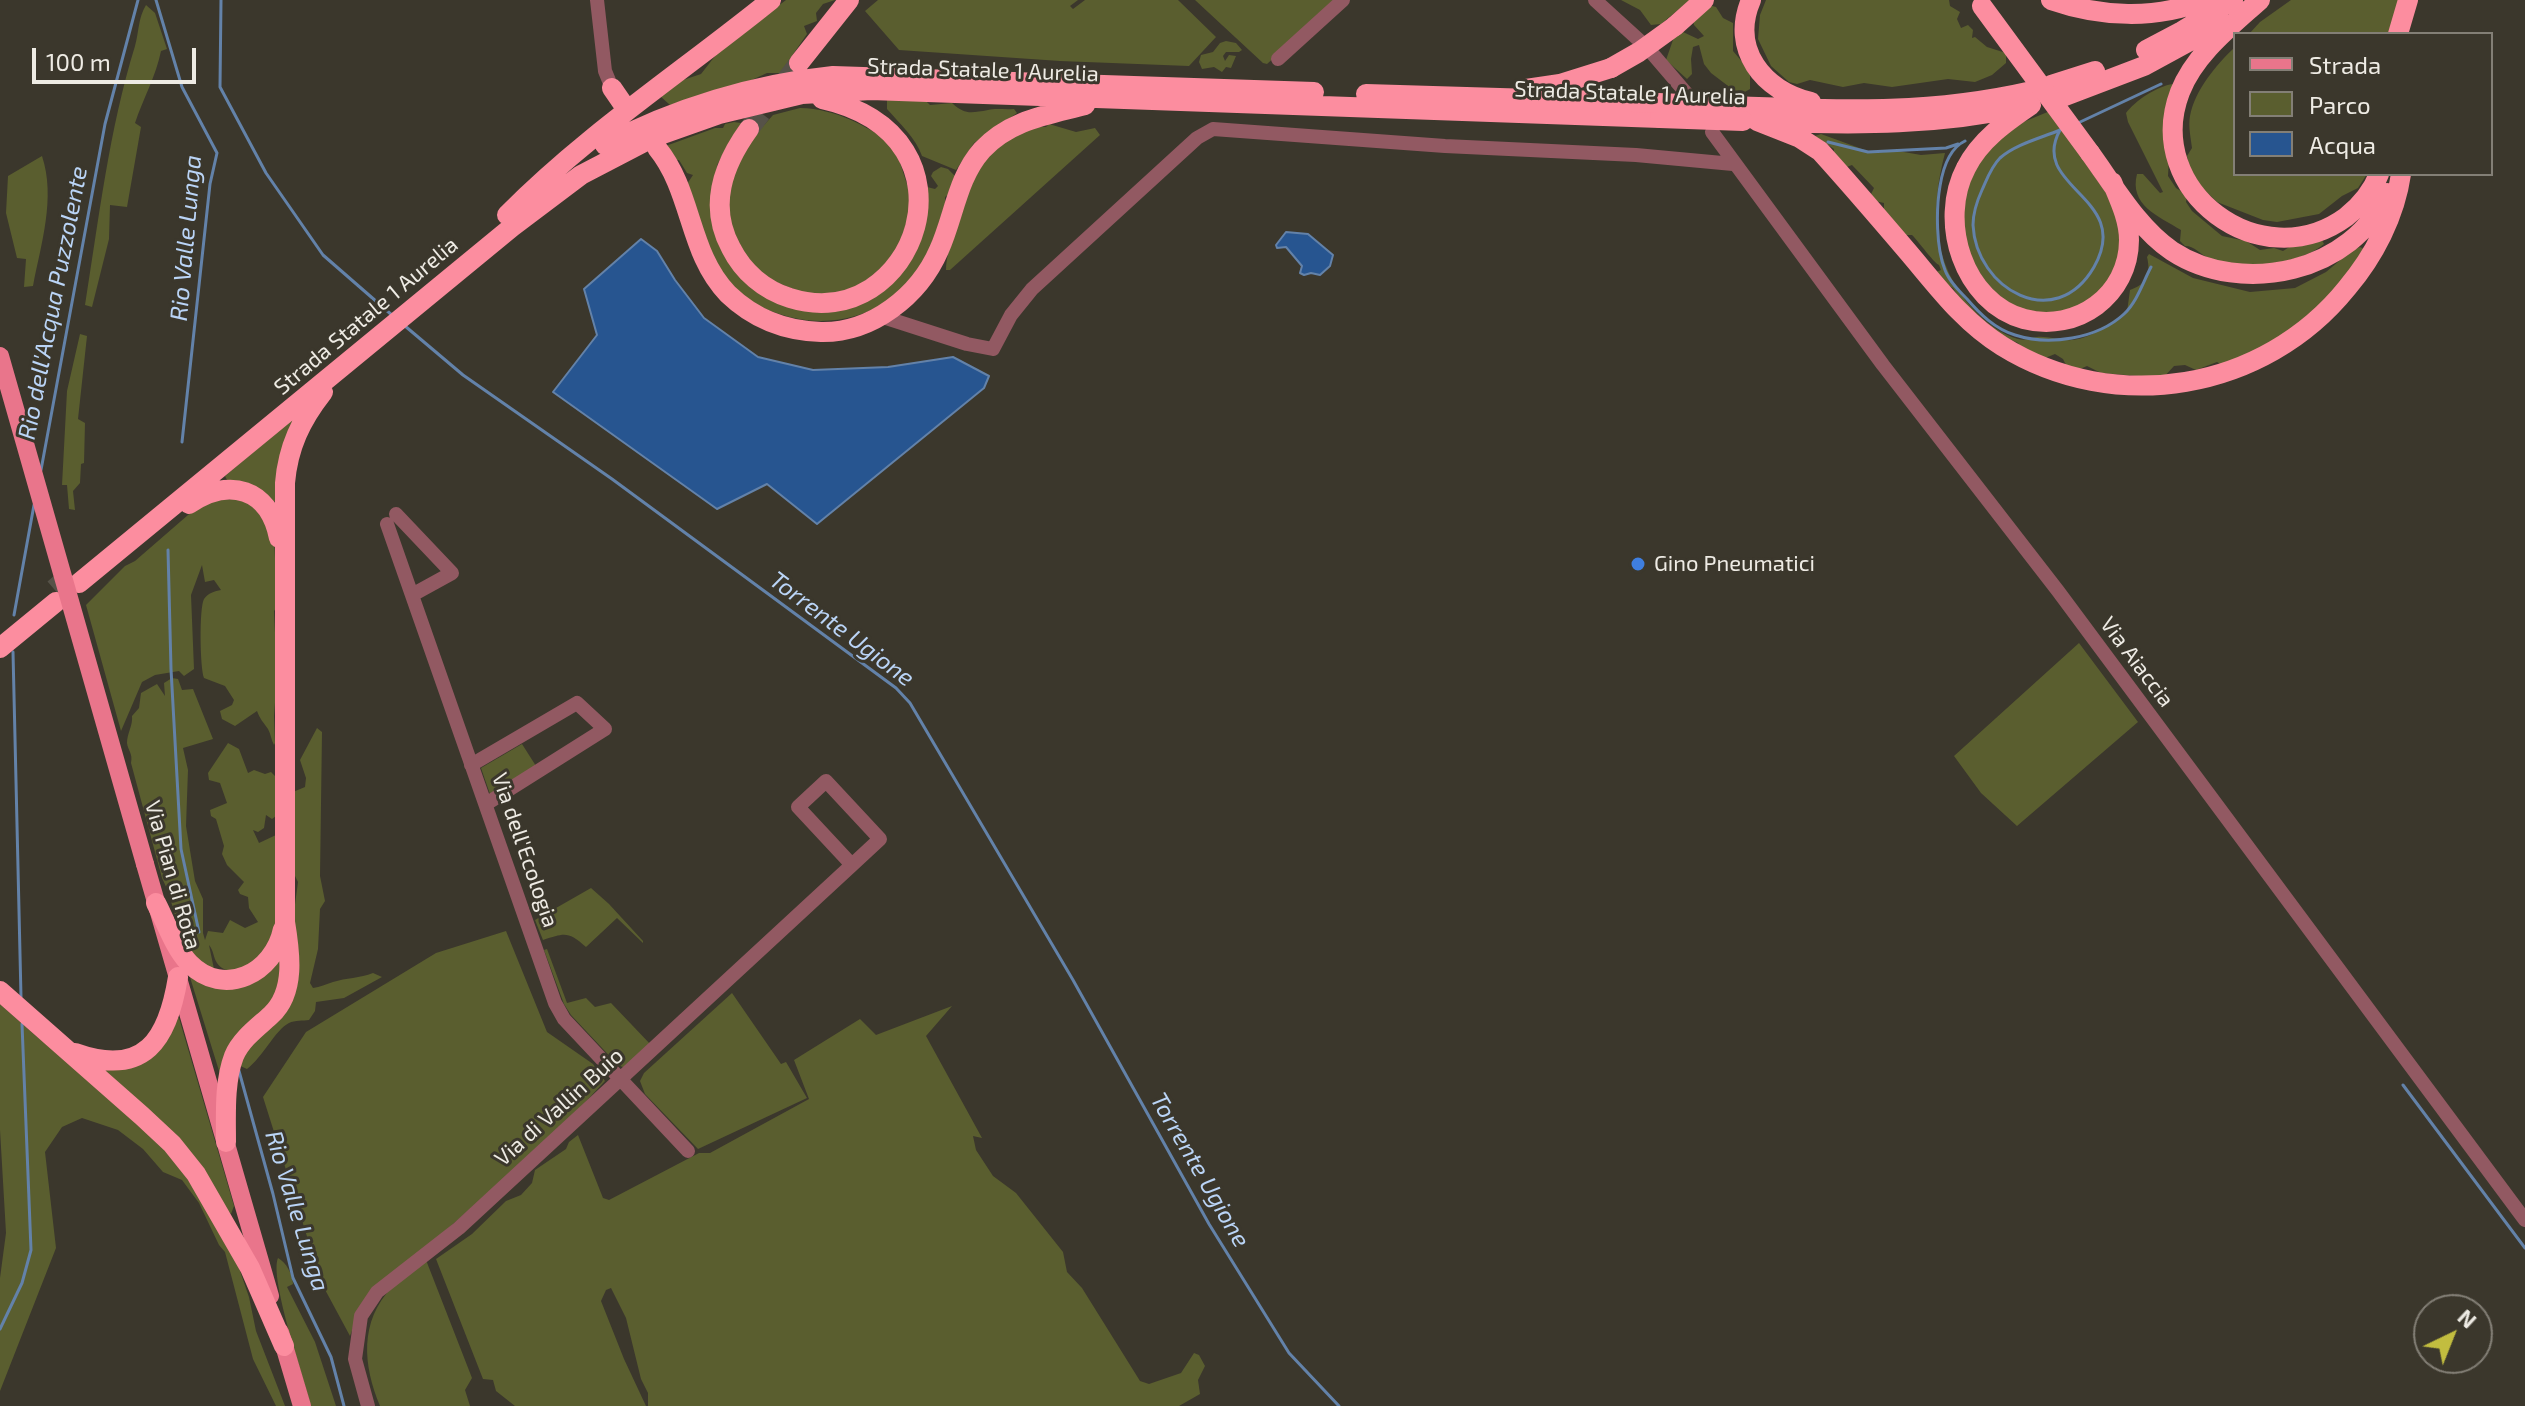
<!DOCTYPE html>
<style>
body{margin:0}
#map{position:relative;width:2525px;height:1406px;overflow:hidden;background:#3b372c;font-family:"Exo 2",sans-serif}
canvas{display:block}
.legend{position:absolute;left:2233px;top:32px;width:260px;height:144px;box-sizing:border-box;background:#3b372c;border:2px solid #837f76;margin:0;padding:10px 14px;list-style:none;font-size:24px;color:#eeebe4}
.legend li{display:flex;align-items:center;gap:16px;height:40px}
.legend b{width:40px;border:2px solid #837f76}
.north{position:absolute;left:2413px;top:1294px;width:80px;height:80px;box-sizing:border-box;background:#3b372c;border:2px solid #837f76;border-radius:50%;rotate:43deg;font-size:22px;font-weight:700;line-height:32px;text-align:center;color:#eeebe4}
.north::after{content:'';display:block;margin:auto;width:28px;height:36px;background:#c2bd3f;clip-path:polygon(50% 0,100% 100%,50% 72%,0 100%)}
.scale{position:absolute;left:32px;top:48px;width:164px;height:36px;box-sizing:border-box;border:4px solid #eeebe4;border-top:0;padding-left:10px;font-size:24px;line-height:28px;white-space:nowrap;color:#eeebe4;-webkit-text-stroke:6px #3b372c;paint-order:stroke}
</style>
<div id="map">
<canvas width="2525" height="1406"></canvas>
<ul class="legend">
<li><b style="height:10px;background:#e9758b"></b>Strada</li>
<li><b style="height:22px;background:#5a5e2f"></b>Parco</li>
<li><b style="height:22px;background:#275590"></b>Acqua</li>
</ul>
<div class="north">N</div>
<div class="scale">100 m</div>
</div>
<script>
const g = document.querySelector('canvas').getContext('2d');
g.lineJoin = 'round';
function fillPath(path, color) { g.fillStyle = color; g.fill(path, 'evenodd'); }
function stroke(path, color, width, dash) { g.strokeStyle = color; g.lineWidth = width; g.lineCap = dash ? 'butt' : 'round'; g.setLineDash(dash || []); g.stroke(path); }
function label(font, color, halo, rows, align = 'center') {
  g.font = font + ' "Exo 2",sans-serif'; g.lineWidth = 6; g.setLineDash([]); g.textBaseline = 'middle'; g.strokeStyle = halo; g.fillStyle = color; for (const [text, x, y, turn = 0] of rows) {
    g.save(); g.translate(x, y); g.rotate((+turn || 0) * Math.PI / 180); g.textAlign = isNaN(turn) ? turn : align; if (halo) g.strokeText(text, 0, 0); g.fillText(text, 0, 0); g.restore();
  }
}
fillPath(new Path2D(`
 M786 0H835L823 4 816 13 817 21 804 26 807 34 780 73H767L745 83 670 105 660 96 680 81 701 74 719 51Z
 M878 0H1078L1070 6 1073 9 1085 0H1178L1216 37 1189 66 1060 61 899 50 865 11Z
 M1195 0H1338L1267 64 1263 63Z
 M1621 0H1690L1661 24 1651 25 1640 10Z
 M1766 0H1949L1950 6 1960 12 1957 19 1961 28 1968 25 1973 30 1972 38 1975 37 1987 47 2006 53V63L1992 75 1975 82 1948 79 1892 87 1864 83 1843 87 1810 80 1797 84 1789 82 1771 66 1758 39 1760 15Z
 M2291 0H2399L2392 34H2249L2260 22Z
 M146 5 155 13 167 49 161 51C156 76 143 99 135 123L141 127 127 207 110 205 109 239 92 307 85 305C99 218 109 130 135 46 139 32 138 18 146 5Z
 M1709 5 1716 7 1723 18 1733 23V51L1750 71V89L1743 93 1736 92 1711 73 1704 64 1699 45 1693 47 1691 59 1692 74 1687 79 1666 60 1674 37 1683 32 1698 39 1704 36 1694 25 1693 20Z
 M1226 41 1236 43 1242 50 1239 52H1226L1223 56 1225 61 1229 55 1236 56 1231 68 1226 67 1222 72 1214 67 1202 69 1199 62 1201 55 1213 52 1220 43Z
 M2235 47V174H2367L2358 188 2342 196 2319 214 2277 222 2263 220 2217 202 2191 177 2187 156 2192 148C2191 139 2188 126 2190 116 2195 90 2216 65 2235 47Z
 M2173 84 2168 176 2176 188 2187 195 2186 202 2192 211 2222 236 2246 241 2260 250 2274 248 2283 251 2294 244 2322 240 2324 244C2299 265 2238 272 2207 257 2198 253 2195 246 2185 246L2180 241 2181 230C2158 216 2129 205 2137 174H2143L2160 193 2163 192 2128 122 2126 113C2135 101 2157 86 2173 84Z
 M887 97 926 101 930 105 952 103C965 115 971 113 988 110 996 108 1005 110 1014 109L1017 113 974 143 956 170 922 156C916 138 900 124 887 109Z
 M800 108C837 109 863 125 894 144L913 203 896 255 856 289 811 296 766 278 735 244 725 203 742 150 773 115Z
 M2050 111 2121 215 2120 263 2095 299 2059 314 2017 310 1988 286 1966 250 1962 200 1980 155 2021 123Z
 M734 122 741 123 717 165 714 225 796 308 833 311 872 299 887 288 921 240 927 187 935 189 938 186 931 176 933 172 941 167 948 169 955 176 948 195 945 197V204C940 220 936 236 929 251 905 304 850 330 794 318 772 313 744 302 730 284 707 258 699 216 687 184L693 175 687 173 679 160H674L663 147 715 128H723L725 124Z
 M1049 124 1076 132 1095 128 1100 135 950 270H946C946 247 969 183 983 164 995 147 1024 125 1046 127Z
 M1821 134 1873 153 1898 151 1921 155 1945 153C1930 209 1932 264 1973 309 1984 321 2002 335 2018 339 2025 341 2031 338 2037 337 2048 336 2061 341 2073 340 2094 337 2111 323 2127 312L2130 290C2147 284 2151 274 2147 257L2149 254 2193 278 2250 292 2295 288 2326 272 2351 251 2360 247 2364 249 2340 288 2267 349 2222 365 2217 362 2196 370 2185 365 2174 366 2163 378 2101 373 2087 366 2078 370 2067 367 2063 359 2055 354 2040 360 2028 356 2018 343 2001 335 1961 301 1953 288 1944 283 1936 272 1941 270 1939 265C1933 262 1920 243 1912 235H1905L1884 213V203L1875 201 1871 194 1874 188 1852 165 1844 168 1834 159V149L1815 136Z
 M42 156C56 198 41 244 33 286L24 287 26 259 17 258 6 213 8 176Z
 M80 334 87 336 78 419 85 423 84 463 81 464 80 483 73 491 75 510 69 509 67 485H62L67 391Z
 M295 417 278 497 274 502 227 480 225 476Z
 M247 498 274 534 277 607 274 611 277 676 274 716 275 743 274 745C271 740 271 734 268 729 263 722 260 719 257 711L235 726 222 719 220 711 232 705 234 700 225 686 204 678C200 668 199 608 204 599 208 593 215 591 221 590L214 580 205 582 202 565 191 595 194 669 184 676 179 671 155 675 142 682 121 731 86 605 125 566 135 561 188 515 208 501Z
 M2079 643 2138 722 2017 826 1981 793 1954 756Z
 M172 678 178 679 182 690 193 689 213 739 183 748 188 770 186 826 195 881 203 899V933L205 940 208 931 223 933 230 920 245 928 258 922 249 908 248 897 240 894 238 890 244 882 227 865 222 854 224 846 216 819 211 816 210 810 227 803 220 783 209 780 208 773 228 743 239 749 248 773 254 770 265 774 271 772 276 777 280 813 272 819 266 815 264 828 258 832 253 830 259 843 276 835 278 889 275 943C262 953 233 985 217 963 213 957 214 951 209 945L214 969H207L184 946 168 891 162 878 131 763C133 753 128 751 127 743 127 733 133 726 132 716L139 708 141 693 157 684 165 696 164 683Z
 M317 728 322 732 320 876 325 901 320 909 318 949 310 983 313 988C320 987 326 984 333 982 346 978 360 978 373 973L382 977 344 998 316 1002 315 1011 309 1020C303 1021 295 1020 289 1023 276 1029 262 1058 247 1069L238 1065 237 1057 280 1016 298 882 294 874 293 792 305 787 306 778 300 760Z
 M522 744 536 766 490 794 481 768Z
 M591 888 609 904 643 941V943L617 918 586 947C568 931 565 933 543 940L535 920Z
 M506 931 547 1032 593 1064 605 1081 563 1126 361 1306 350 1336 322 1284 263 1097 306 1032 436 953Z
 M547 949 567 1003 586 998 595 1007 611 1003 652 1046 625 1068 618 1065 571 1015 564 1004 544 950Z
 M281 953 282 987 220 1074 189 974 212 982Z
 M732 993 781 1064 786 1062 807 1098 698 1149 645 1094 640 1081 644 1073Z
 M0 1004 36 1036 96 1084 165 1146 230 1242 249 1297 256 1331 285 1406H276L253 1359 225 1252 219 1245 199 1203 182 1180 163 1172 143 1149 118 1130 82 1118 62 1127 45 1152 56 1248 0 1391V1278L6 1233 0 1130Z
 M952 1006 926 1036 982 1138 973 1136 976 1150 993 1176 1016 1193 1063 1252 1067 1272 1082 1288 1140 1381 1149 1384 1181 1373 1194 1353 1199 1355 1205 1366 1198 1380 1200 1394 1179 1406H648V1393L641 1379 626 1318 611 1288 606 1290 601 1301 624 1359 646 1406H515L496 1391 493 1380 483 1379 436 1259 472 1234 506 1201 521 1195 532 1183 535 1170 566 1149 569 1142 578 1135 603 1198 609 1200 699 1153H710L809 1099 794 1060 860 1019 876 1035Z
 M176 1017 179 1018 234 1206 231 1214 92 1066 107 1065Z
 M278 1258C286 1262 293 1275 293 1284L287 1287 315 1342 336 1406H311C304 1378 269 1278 278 1258Z
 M426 1260 472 1378 465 1390 470 1406H380C363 1365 359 1322 392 1287 401 1277 415 1269 426 1260Z`), '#5a5e2f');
const water = new Path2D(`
 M1286 232 1308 234 1333 255 1330 266 1320 275 1311 273 1304 275 1300 273 1302 266 1286 247 1277 248 1276 245Z
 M641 239 657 251 675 280 704 318 758 357 813 370 888 367 953 357 989 376 984 388 817 524 767 484 717 509 553 392 597 335 584 289Z`);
fillPath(water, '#275590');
stroke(water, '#6382a9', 2);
stroke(new Path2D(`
 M156 0 182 87 217 153 210 184 182 442
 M221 0 220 87 266 173 323 255 393 316
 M2078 123 2161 84
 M2060 130C2028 188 2134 197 2094 267 2055 334 1976 289 1973 225 1973 212 1977 201 1982 190 1987 179 1991 167 2000 158 2016 144 2041 138 2060 130L2063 129
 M1965 141C1950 148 1943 168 1940 186 1936 209 1936 248 1945 270 1949 281 1959 291 1967 299 1980 314 1995 329 2015 335 2049 346 2097 339 2124 314 2137 302 2143 282 2151 267
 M1828 142 1868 152 1946 148 1958 144
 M405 326 463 375 612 479 896 688 910 703 1073 980 1209 1224 1289 1353 1339 1406
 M41 470 105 124 138 0
 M168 550 171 669 181 849 199 932
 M14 615 34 505
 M13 652 21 997
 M239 1071 273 1194 293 1278 331 1357 344 1406
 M2403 1085 2525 1248
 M0 1329 22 1283 31 1250 22 1024`), '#6382a9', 3);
stroke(new Path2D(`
 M749 129 799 63
 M54 589 75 571`), '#565248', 20, [20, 10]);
stroke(new Path2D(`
 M597 0 605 71 612 88
 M1595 0 1641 42
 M1651 52 1687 94
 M1278 59 1343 0
 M1712 132 1883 365 2058 591 2525 1220
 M880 316 967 344 993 349 1011 315 1032 289 1197 138 1213 129 1445 146 1636 155 1733 164
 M396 514 452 573 412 595
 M387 524 555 1003 564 1019 688 1151
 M471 765 577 703 605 729 486 804
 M368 1406 355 1359 361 1316 377 1292 459 1228 852 865 880 839 826 781 798 807 852 865`), '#925962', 14);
stroke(new Path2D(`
 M145 864 270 1296
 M280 1332 302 1406`), '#e9758b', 18);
stroke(new Path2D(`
 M1751 0C1730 49 1763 91 1811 102
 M2051 0C2100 17 2156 20 2204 0
 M2260 0C2230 27 2195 54 2180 92 2142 191 2261 279 2346 217 2361 205 2372 192 2379 174
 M1675 26 1704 0
 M2398 34 2408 0
 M2146 50 2182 31 2233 0
 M799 63 849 0
 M2051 85 2095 71
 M612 88 623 104
 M1526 89 1560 84 1611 68
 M1366 94 1633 102
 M2060 98 2144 66 2223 23
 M2031 105C2006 122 1980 140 1966 168 1938 221 1963 302 2024 319 2077 333 2129 295 2129 240 2129 220 2120 201 2112 182
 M1733 106C1839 110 1927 115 2032 91
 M1757 121 1800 138 1820 151C1850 184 1879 218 1908 252 1937 286 1963 322 2002 346 2115 416 2264 391 2347 288 2374 256 2395 216 2401 174
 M1775 122C1859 125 1939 125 2021 107
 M749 129C723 165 708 206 731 248 743 272 764 290 790 298 914 337 989 136 822 99
 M605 145C675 108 755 84 833 76L1314 92
 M657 148C693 192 688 253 728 294 754 319 786 331 821 332 872 333 919 296 939 250 954 217 957 178 982 150 1010 120 1047 115 1085 105
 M2090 153C2114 186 2138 228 2172 251 2242 297 2354 272 2387 193
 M507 215C587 134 682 72 771 0
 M189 504C229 477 269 488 279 538
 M79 583 512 227 581 175 654 137 719 114 802 94 871 90 1660 118
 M0 648 56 602
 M156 903C166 922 174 947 189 963 224 999 274 973 283 929
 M0 991 142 1116 172 1144 196 1174 250 1268 284 1346
 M75 1053C145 1078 168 1039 178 977
 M226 1142C226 1115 224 1082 234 1056 241 1039 258 1027 271 1015 296 992 290 952 285 922V483C288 447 301 420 323 392`), '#fc8d9f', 20);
stroke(new Path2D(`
 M0 356 145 864`), '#e9758b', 18);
stroke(new Path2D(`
 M1982 6 2090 153
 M1611 68 1639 52 1675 26
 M1633 102 1733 106
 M1660 118 1743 121`), '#fc8d9f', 20);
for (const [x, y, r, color] of [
 [1638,564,8,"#3f7fe0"]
]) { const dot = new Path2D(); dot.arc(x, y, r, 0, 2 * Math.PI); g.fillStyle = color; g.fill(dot); stroke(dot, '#3b372c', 3); }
label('22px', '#eeebe4', '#3b372c', [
 ["Strada Statale 1 Aurelia",983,70,2],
 ["Strada Statale 1 Aurelia",1630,93,2],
 ["Strada Statale 1 Aurelia",366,316,-40],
 ["Via Aiaccia",2137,662,53],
 ["Via dell'Ecologia",525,850,71],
 ["Via Pian di Rota",173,875,74],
 ["Via di Vallin Buio",559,1107,-42]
]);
label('22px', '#eeebe4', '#3b372c', [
 ["Gino Pneumatici",1654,564]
], 'left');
label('italic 24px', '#bad4f6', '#3b372c', [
 ["Rio Valle Lunga",186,238,-85],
 ["Rio dell'Acqua Puzzolente",53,303,-79],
 ["Torrente Ugione",842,629,37],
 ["Torrente Ugione",1200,1170,60],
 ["Rio Valle Lunga",297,1211,73]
]);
</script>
